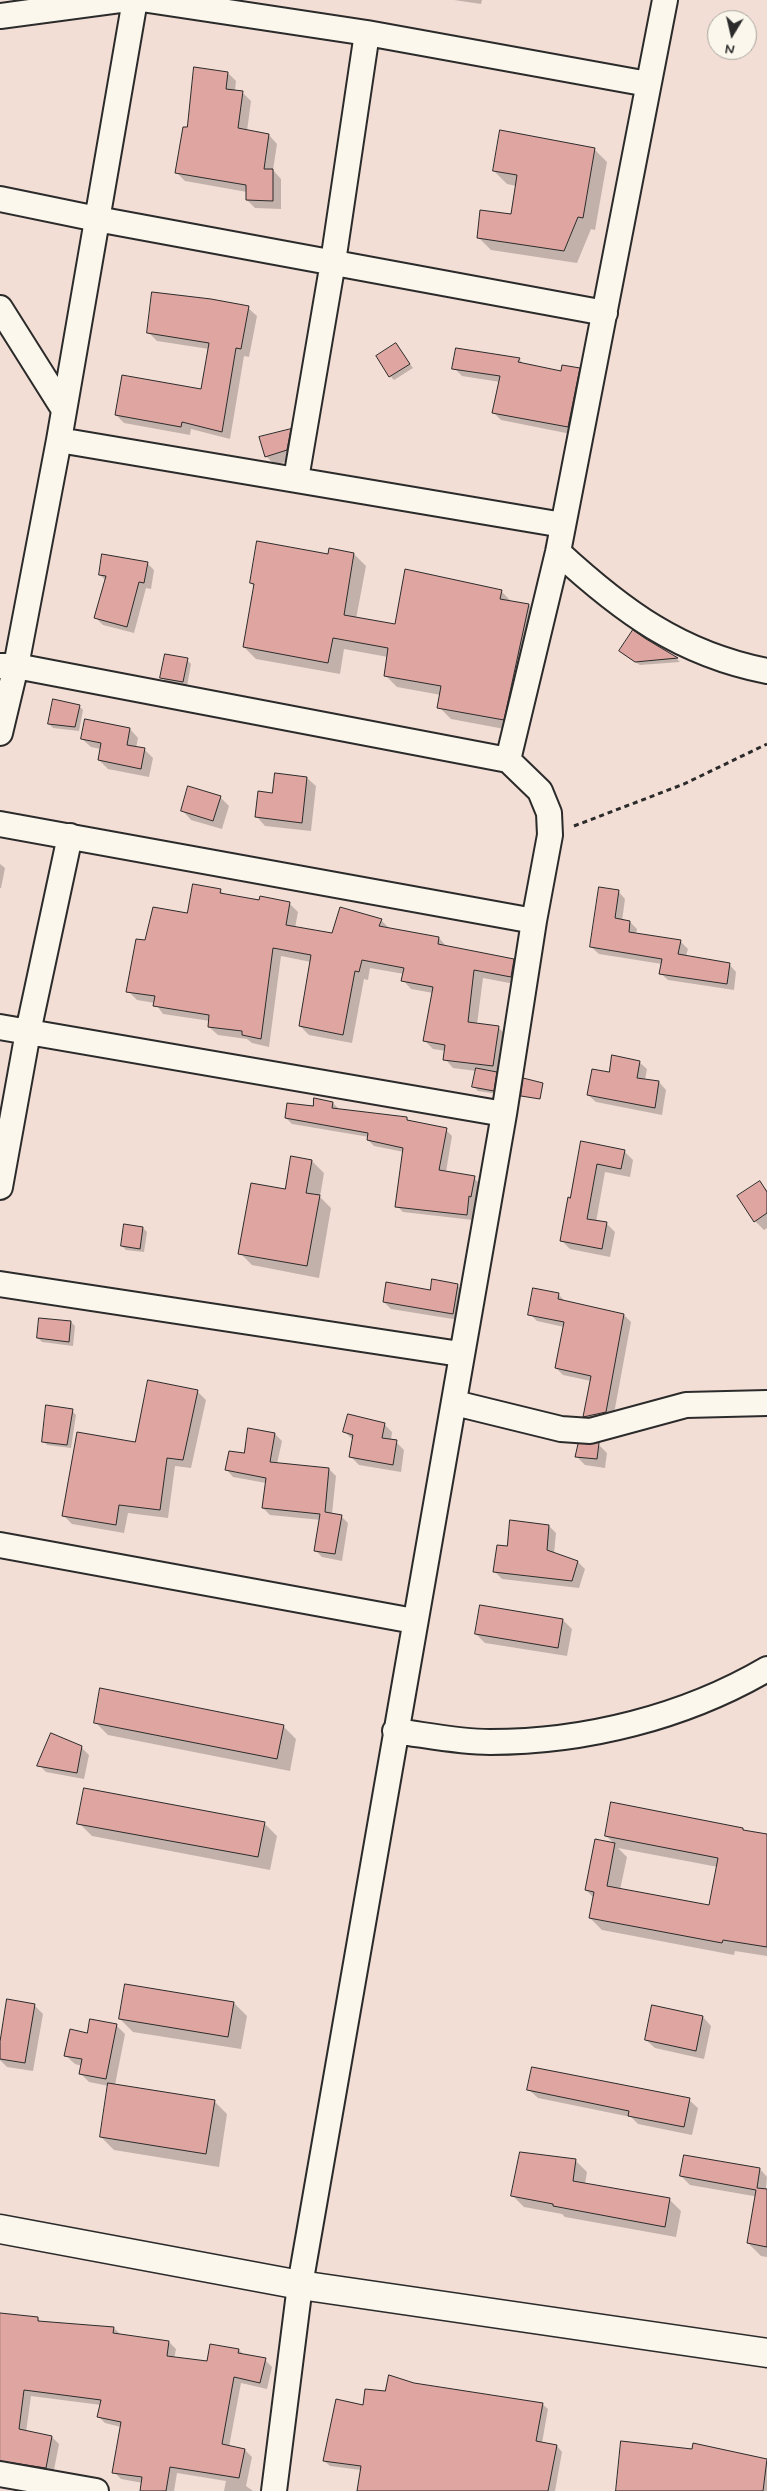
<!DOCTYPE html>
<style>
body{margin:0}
#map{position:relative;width:767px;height:2491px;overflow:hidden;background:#f3ded5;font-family:Mynerve,sans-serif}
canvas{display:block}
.north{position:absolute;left:707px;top:10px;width:50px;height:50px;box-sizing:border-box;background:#fbf7ec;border:1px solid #a8a59f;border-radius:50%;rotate:189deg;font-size:14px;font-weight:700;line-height:20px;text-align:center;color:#2b2b2b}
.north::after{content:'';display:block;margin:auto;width:18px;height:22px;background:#2b2b2b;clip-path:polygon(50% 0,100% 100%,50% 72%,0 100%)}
</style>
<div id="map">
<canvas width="767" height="2491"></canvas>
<div class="north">N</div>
</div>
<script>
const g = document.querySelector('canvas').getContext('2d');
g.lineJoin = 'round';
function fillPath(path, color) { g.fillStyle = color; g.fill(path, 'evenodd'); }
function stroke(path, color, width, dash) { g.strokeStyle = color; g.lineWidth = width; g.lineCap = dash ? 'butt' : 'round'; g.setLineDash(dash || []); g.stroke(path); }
fillPath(new Path2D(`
 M454 0H482L481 4Z
 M228 73 236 81 235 91 242 92 251 101 247 131 269 135 277 144 273 170 281 179V209L255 208 247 200V192L185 181 176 172 188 129Z
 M594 149 607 162 595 230 591 229 577 263 491 250 478 237 512 215 516 186 507 184 494 171Z
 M248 308 257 316 249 357 244 356 230 439 191 429 190 435 124 423 116 415 202 391 209 349 157 341 149 333Z
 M396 345 413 368 394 380 390 376Z
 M519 359 524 365 562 372 579 369 587 377 576 435 501 420 493 412 500 382 462 376 454 368Z
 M290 430 299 439 295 459 275 465 266 456Z
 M354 554 366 566 356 619 396 626 501 591 513 603 529 605 540 617 515 731 451 719 439 707 441 695 397 687 385 675 388 657 344 649 340 674 256 659 244 647 254 586 251 583 329 556Z
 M147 563 154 570 151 589 146 588 134 633 103 625 96 618 106 581 100 575Z
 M633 631 677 659 680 662 640 665 624 655 620 651Z
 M187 660 191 664 187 686 166 682 162 677Z
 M79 706 83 710 79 731 53 728 49 724Z
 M130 729 138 738 136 748 144 749 153 758 149 777 108 769 99 760 101 749 91 747 82 739Z
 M307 778 316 786 311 831 265 826 257 817 274 794Z
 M220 797 229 806 222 829 191 820 183 811Z
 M0 864 5 868 1 888H0Z
 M220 890 224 895 289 903 298 912 295 928 333 934 381 920 390 929 439 938 447 947 514 960 522 969 520 985 483 978 477 1024 498 1027 507 1036 502 1074 496 1073 500 1078 498 1094 478 1091 474 1087 476 1071 453 1068 445 1059 446 1051 433 1049 424 1040 433 993 411 989 403 980 404 974 370 968 368 980 364 979 352 1043 309 1035 300 1026 311 962 281 956 269 1047 252 1043 247 1039 218 1035 209 1027 210 1021 163 1014 155 1003 137 1000 128 991 146 942Z
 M618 891 625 899 622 921 630 922 637 929 636 934 680 941 688 949 686 956 729 964 736 972 734 990 668 980 660 973 662 964 599 954 591 947Z
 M639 1062 647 1069 645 1080 659 1082 666 1090 662 1115 596 1102 588 1095 610 1073Z
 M333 1103 339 1109 407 1119 410 1122 446 1130 452 1136 446 1172 474 1178 480 1184 477 1202H475L473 1220 403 1212 397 1206 404 1152 374 1146 368 1140 369 1137 292 1124 286 1118 314 1107Z
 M582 1143 624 1151 633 1160 630 1177 605 1172 596 1222 606 1223 615 1232 610 1257 570 1249 561 1240 571 1199Z
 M312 1161 324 1173 320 1197 331 1208 319 1278 252 1265 240 1253 286 1190Z
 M760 1183 767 1190V1228L764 1230 755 1221Z
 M143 1228 147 1232 144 1252 126 1250 122 1246Z
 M457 1285 464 1292 459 1320 391 1309 384 1302Z
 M558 1294 565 1301 624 1315 631 1322 613 1419 591 1423 585 1416 591 1381 563 1375 556 1368 564 1327 537 1321 530 1314Z
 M71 1322 75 1326 73 1346 42 1342 38 1338Z
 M197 1391 206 1400 191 1468 175 1466 168 1518 128 1513 124 1533 72 1524 63 1515 136 1444Z
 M72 1411 76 1415 71 1448 47 1445 43 1441Z
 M384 1424 392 1432 391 1441 396 1442 404 1450 401 1472 359 1465 351 1457 353 1440 345 1432Z
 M275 1434 282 1441 277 1464 329 1469 336 1476 332 1514 341 1516 348 1523 342 1561 322 1557 315 1550 321 1520 270 1515 263 1508 266 1483 233 1477 226 1469 245 1454Z
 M598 1444 607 1453 605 1468 585 1465 577 1457Z
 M549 1526 556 1533 554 1554 578 1562 585 1569 579 1588 502 1579 494 1571 508 1548Z
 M481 1607 563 1620 572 1629 567 1656 485 1643 476 1634Z
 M95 1722 283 1726 296 1739 290 1771 108 1735Z
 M82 1748 89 1755 84 1779 46 1772 39 1765Z
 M79 1823H264L277 1836 270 1870 92 1836Z
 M767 1835V1956L735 1951 734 1955 602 1930 590 1918 594 1898 586 1890 615 1844 606 1836ZM618 1848 718 1867 710 1906 620 1890 627 1857Z
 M126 1986 234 2003 247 2016 241 2049 133 2032 120 2019Z
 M34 2005 43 2014 33 2071 7 2067 0 2060V2050Z
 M653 2007 703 2017 711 2026 704 2059 655 2048 646 2040Z
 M116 2025 125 2034 115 2085 214 2101 227 2114 219 2167 114 2150 101 2137 109 2086 89 2082 80 2073 82 2066 75 2064 66 2056 88 2034Z
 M529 2090 689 2100 698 2108 692 2135 638 2124 631 2117 538 2098Z
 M575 2160 587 2172 585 2184 669 2199 681 2211 676 2237 565 2217 562 2214 524 2207 513 2196Z
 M760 2169 767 2177 765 2198 690 2185 681 2176Z
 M767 2219V2257L761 2256 748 2243Z
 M0 2314 38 2319 42 2323 114 2328 121 2335 169 2342 176 2349 174 2359 208 2363 239 2350 244 2355 265 2360 272 2367 267 2389 241 2383 229 2447 245 2450 252 2457 246 2486 253 2491H224L226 2481 177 2473 174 2491H141L143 2483 121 2479 114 2472 121 2427 105 2423 98 2416 101 2405 31 2396 26 2432 52 2437 59 2444 53 2475 9 2466 2 2459 0 2435Z
 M413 2384 542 2404 548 2409 542 2443 557 2446 562 2452 555 2491H357L361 2470 330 2466 324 2461 364 2406 386 2392Z
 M767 2460V2491H618Z`), '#0003');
const building = new Path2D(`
 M194 67 228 72 226 89 243 91 238 128 269 134 264 169H273V201L246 200V185L175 173 183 127H187Z
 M500 130 595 148 583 218 578 217 564 251 477 238 480 210 511 214 517 175 493 171Z
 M152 292 211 299 249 306 241 349 236 348 222 432 182 422 181 427 115 415 122 375 201 389 209 343 147 333Z
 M396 343 410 364 389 377 376 356Z
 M456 348 520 358 518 362 561 371 562 365 580 368 568 427 492 413 500 376 452 369Z
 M291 429 287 450 265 457 259 437Z
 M257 541 328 554 329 548 354 553 344 615 395 624 405 569 502 590 500 599 529 604 504 720 437 708 441 686 384 676 388 648 333 638 328 663 243 647 254 584 250 583Z
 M102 554 148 562 144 583 139 582 127 627 94 618 106 576 99 575Z
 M633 630 646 639 678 658 635 662 619 651Z
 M165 654 188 658 183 682 160 678Z
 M53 699 80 705 75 727 48 724Z
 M85 719 130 728 127 745 145 748 141 769 98 760 101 743 81 739Z
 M275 773 307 777 302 823 255 817 258 791 272 793Z
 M188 786 221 796 213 821 181 811Z
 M193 884 221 889 220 893 259 900 260 896 290 902 286 925 332 933 340 907 382 919 379 926 439 937 438 944 514 959 511 977 474 970 468 1022 499 1026 493 1066 443 1060 445 1045 423 1041 433 987 401 981 404 968 362 960 359 972 355 971 343 1035 299 1026 311 955 273 948 261 1039 242 1035V1031L208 1027 209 1015 153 1006 155 996 126 992 136 939 145 940 153 907 187 913Z
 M599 887 619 890 615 918 630 921 629 932 681 940 678 954 730 963 727 984 659 974 662 959 590 947Z
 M612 1055 640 1061 637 1078 659 1081 655 1108 587 1095 592 1069 609 1072Z
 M476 1068 497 1072 494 1091 472 1087Z
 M523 1078 543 1083 540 1099 521 1096Z
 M314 1098 333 1102 332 1108 407 1117V1120L447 1128 439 1170 475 1176 471 1197 469 1196 467 1215 395 1207 403 1148 367 1140 368 1133 285 1118 287 1103 313 1106Z
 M581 1141 625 1150 621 1169 597 1164 587 1219 607 1222 602 1249 560 1241 568 1197 570 1198Z
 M291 1156 312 1160 306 1193 320 1195 307 1266 238 1254 251 1183 285 1189Z
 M760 1181 767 1192V1213L754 1222 737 1196Z
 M124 1224 143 1227 140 1249 121 1246Z
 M432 1279 458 1284 453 1314 383 1302 386 1282 430 1290Z
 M533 1288 559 1293 558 1299 624 1314 606 1412 583 1417 591 1376 555 1368 564 1322 528 1315Z
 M39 1318 71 1321 69 1342 37 1338Z
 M148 1380 198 1390 183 1460 167 1458 160 1510 119 1505 116 1525 62 1516 77 1432 135 1442Z
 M46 1405 73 1409 67 1445 42 1442Z
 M348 1414 385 1423 382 1438 397 1440 393 1465 349 1457 353 1435 343 1432Z
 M248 1428 275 1433 270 1462 329 1468 325 1512 342 1515 335 1554 314 1551 320 1514 262 1508 266 1478 225 1470 229 1451 244 1453Z
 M599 1443 597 1459 575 1457 578 1444Z
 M510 1520 549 1525 547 1550 578 1561 572 1581 493 1572 497 1545 507 1546Z
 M480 1605 563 1619 558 1648 475 1634Z
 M100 1688 284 1725 277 1759 94 1723Z
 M51 1733 82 1746 77 1773 37 1766Z
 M84 1788 265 1822 258 1857 77 1824Z
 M611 1802 743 1828V1830L767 1834V1947L723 1940 722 1943 589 1918 594 1892 585 1890 595 1839 615 1843 607 1886 709 1905 718 1858 605 1836Z
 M125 1984 234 2002 228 2037 119 2019Z
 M7 1999 35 2004 25 2063 0 2059V2042Z
 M652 2005 703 2016 696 2051 645 2040Z
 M90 2019 117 2024 106 2079 79 2074 82 2059 64 2056 70 2029 87 2033Z
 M532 2067 690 2098 684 2127 628 2116 629 2111 527 2090Z
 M108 2083 215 2100 206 2154 100 2137Z
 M520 2152 576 2159 573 2181 670 2198 665 2227 553 2206V2204L511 2196Z
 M684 2155 760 2168 757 2188 767 2189V2247L747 2243 756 2190 680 2176Z
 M0 2313 38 2317V2321L114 2327 113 2333 169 2341 167 2356 207 2361 210 2344 239 2349 238 2353 266 2358 260 2383 234 2377 222 2444 245 2449 239 2478 170 2467 166 2491H140L142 2477 112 2473 121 2422 97 2417 101 2400 24 2390 19 2429 52 2436 46 2468 0 2461Z
 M389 2375 414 2383 543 2403 536 2441 557 2445 548 2491H357L361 2466 323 2461 336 2399 363 2405 365 2389 385 2391Z
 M621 2441 692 2449 693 2443 767 2459 763 2491H616Z`);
fillPath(building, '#dfa5a0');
stroke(building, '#2b2b2b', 1);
const minor = new Path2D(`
 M148 0 367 33 648 84
 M0 16 120 0
 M0 199 97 219 605 313
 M0 308 63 408
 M59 440 563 525
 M296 479 333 262 367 33
 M558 552C622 611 680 654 767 671
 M0 666H16L508 760 540 791 549 813 550 835 534 921 504 1114 300 2285 274 2491
 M0 733 16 666 59 440 135 0
 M508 760 558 552 665 0
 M0 824 534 921
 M0 1027 504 1114
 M0 1187 28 1032 70 836
 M0 1284 460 1354
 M455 1403 561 1429 590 1431 686 1405 767 1403
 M0 1545 414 1621
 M395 1731C426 1735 458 1742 490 1742 585 1742 685 1717 767 1669
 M0 2474 96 2491`);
const secondary = new Path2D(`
 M0 2229 300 2285 767 2353`);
stroke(minor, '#2b2b2b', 28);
stroke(secondary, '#2b2b2b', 31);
stroke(new Path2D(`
 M574 826 684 784 767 744`), '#2b2b2b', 3, [5, 4]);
stroke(minor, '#fbf7ec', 24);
stroke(secondary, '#fbf7ec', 28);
</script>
